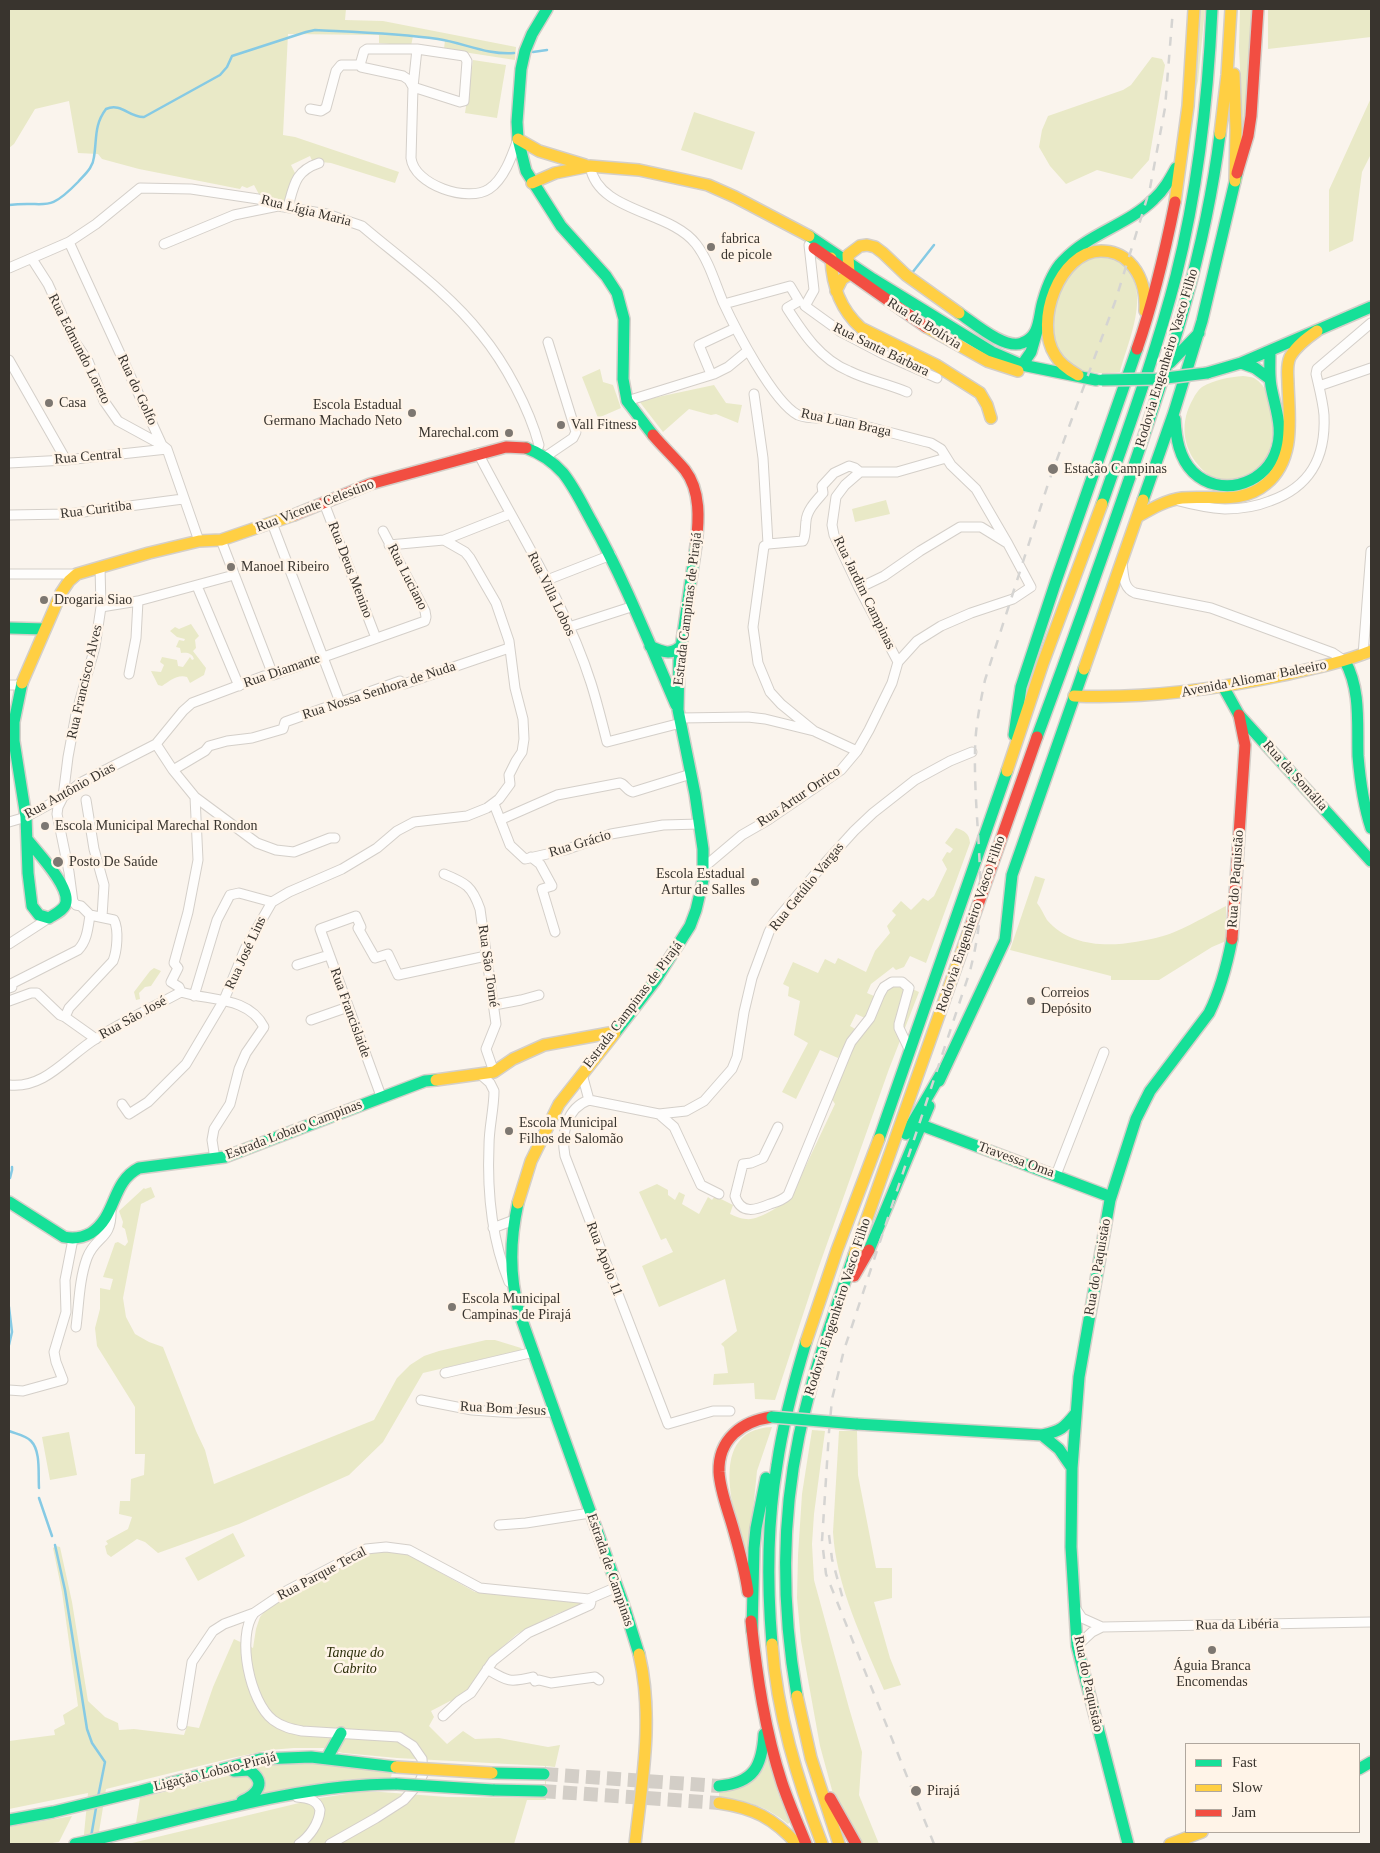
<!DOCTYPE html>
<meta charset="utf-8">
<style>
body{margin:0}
#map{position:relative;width:1380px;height:1853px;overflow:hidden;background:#faf4ed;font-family:Georgia,serif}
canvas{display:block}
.frame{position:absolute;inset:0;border:10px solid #39342e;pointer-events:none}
.legend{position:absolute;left:1185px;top:1743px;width:175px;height:90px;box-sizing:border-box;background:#fff4e8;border:1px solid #b0a79e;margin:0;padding:6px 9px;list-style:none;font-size:15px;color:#39342e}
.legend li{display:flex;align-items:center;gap:10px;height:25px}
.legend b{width:25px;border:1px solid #b0a79e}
</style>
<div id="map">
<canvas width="1380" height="1853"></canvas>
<div class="frame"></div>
<ul class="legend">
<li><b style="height:6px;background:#16e098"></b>Fast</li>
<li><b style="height:6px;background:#ffcf43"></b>Slow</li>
<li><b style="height:6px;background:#f24e42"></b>Jam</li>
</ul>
</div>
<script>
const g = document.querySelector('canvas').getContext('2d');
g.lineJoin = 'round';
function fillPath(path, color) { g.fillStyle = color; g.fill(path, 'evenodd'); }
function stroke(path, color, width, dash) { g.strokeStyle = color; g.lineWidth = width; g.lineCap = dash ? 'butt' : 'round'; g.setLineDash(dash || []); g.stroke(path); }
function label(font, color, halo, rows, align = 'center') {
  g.font = font + ' Georgia,serif'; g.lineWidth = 5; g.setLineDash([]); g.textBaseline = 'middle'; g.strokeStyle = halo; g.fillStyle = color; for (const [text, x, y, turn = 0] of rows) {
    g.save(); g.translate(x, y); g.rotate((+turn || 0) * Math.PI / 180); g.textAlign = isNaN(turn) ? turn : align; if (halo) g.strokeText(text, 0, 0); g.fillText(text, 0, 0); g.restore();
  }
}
fillPath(new Path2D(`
 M9 9H346L345 20 383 21 516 47 515 60 444 49 445 40 413 36 411 46 379 43V35L288 34 283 135 295 137 399 172 395 183 331 163 321 162 314 165 310 156 291 165 296 175 290 183 292 190 288 202 281 204 261 198 254 185 247 188 242 186 240 189 139 169 102 159 98 154 78 153 69 101 35 109 14 144 9 148Z
 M1199 9H1205L1198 81 1194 98Z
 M1240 9H1253L1243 134 1239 47Z
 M1268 9H1371V37L1268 49Z
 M1152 57 1162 59 1165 65 1149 160 1132 179 1097 170 1066 184 1050 166 1039 147 1042 130 1048 116 1123 90 1131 85Z
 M473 60 506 65 497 118 465 113Z
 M1371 98V154L1362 172 1353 241 1329 252V190Z
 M694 112 755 132 742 170 681 150Z
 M1100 256C1109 257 1117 260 1124 266 1152 292 1128 341 1120 372 1102 374 1070 375 1060 356 1056 350 1053 338 1052 331 1051 315 1062 280 1073 270 1080 262 1090 258 1100 256Z
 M600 369 603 382 613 385 621 408 598 418 582 377Z
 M1243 376C1246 376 1251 377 1254 378 1280 393 1277 445 1262 466 1256 474 1246 478 1236 480 1222 483 1208 477 1199 466 1182 447 1180 421 1193 399 1195 395 1198 390 1202 387 1214 380 1229 377 1243 376Z
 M714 385 726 403 742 405 738 423 716 414 711 415 689 409 663 432 639 401Z
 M886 500 890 514 855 522 852 509Z
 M191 624 199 636 195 640 196 648 193 651 206 668 204 675 190 683 187 677C177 674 170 681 162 686L158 685 151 671 161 672 164 665 160 662 162 657 177 660 178 666 183 667 190 657 192 660 194 659C192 653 187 652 181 653L180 648 176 647 179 640 184 641 185 639 177 637 170 631 175 627 179 629Z
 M956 828C965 831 969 833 970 843L926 963 910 956 904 967 896 970 893 967 871 984 867 993 874 996V1001L865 1018 856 1014 850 1026 857 1030 848 1040 838 1058 820 1050 796 1099 782 1092 808 1043 794 1035 800 1001 788 996 789 987 783 984 793 962 818 973 825 959 835 964 838 958 866 972 875 951 890 933 887 926 896 915 892 911 901 901 911 910 923 898 928 901 934 896 947 869 942 860 947 852 950 853 953 849 945 843Z
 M1035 876 1045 879 1037 903C1041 908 1044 915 1047 920 1075 953 1126 946 1163 936 1181 931 1208 915 1226 906V941L1212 947 1159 980H1111V976L1010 950Z
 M154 968 161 971 151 986 145 987 139 993 140 999 136 1000 134 992 150 971Z
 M897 982 919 992 889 1069 817 1272 775 1400 755 1399 754 1383 713 1385 714 1374 728 1373 724 1347 721 1344 737 1331 725 1279 659 1307 642 1266 673 1252 666 1238 661 1240 639 1192 657 1184 668 1190V1195L675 1200 679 1192 685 1195 682 1204 699 1214 708 1197 712 1200 715 1196 733 1205 730 1214C735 1216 741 1219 746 1219 758 1221 785 1204 792 1195L835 1104 830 1096 848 1052 884 992Z
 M151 1187 155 1197 141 1204 123 1298 126 1317 135 1334 149 1342 163 1347 196 1431 205 1450 214 1484 374 1420 397 1378 410 1365 424 1356 439 1351 486 1340H495L521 1348 523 1352 491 1357 423 1373 383 1442 349 1475 239 1524 158 1553 145 1542 137 1539 111 1557 107 1554 105 1546 108 1544 106 1541 128 1529 132 1517 119 1514 120 1501H130L131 1479 144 1475 145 1454H135V1407L97 1346 95 1328 100 1309V1288L110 1290 113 1279 103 1277 115 1243 118 1242 125 1246 128 1242 125 1229 122 1227 123 1222 119 1211 144 1188 145 1189Z
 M772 1427 757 1471 751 1531 750 1569C739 1529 700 1430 772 1427Z
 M812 1430 825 1431 814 1514 812 1544 814 1580 849 1708 862 1752 859 1795 879 1844H862L835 1801 820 1746 801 1641 797 1598 798 1555 802 1494Z
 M839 1431H857L858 1475 876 1568H892V1598L874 1602 890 1658 901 1685 884 1690C863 1640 836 1586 833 1532Z
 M69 1432 77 1475 50 1480 42 1437Z
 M233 1533 245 1556 198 1581 185 1558Z
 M56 1546 60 1547 72 1602 88 1701 105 1717 118 1723 119 1730 134 1729 184 1735 187 1726 199 1728 213 1687 234 1639 253 1648 256 1629 260 1617 265 1611 292 1592 337 1567 374 1552 389 1551 407 1554 475 1592 581 1602 579 1606 556 1614 517 1634 493 1655 466 1692 452 1703 450 1701 431 1711 434 1717 429 1726 447 1744 463 1731 475 1739 499 1738 548 1747 560 1745 555 1767 546 1766V1800H527L514 1844H128L320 1798 359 1792H381L447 1797 545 1798V1766L397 1758 343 1753 325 1748H294L269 1750 232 1758 106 1789 97 1844H83L88 1793 9 1809V1741L55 1735 54 1730 65 1724 63 1715 78 1706 62 1592 53 1548Z
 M768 1755 778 1793 790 1822 788 1824C766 1806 747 1801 719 1797V1791L758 1777 764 1768Z
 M300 1762 392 1772 391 1778 350 1779 261 1798 252 1766Z
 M235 1774 250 1775 254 1786 239 1798 136 1823 140 1798Z
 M72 1816 59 1842 46 1844H9V1827Z`), '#e9e9c7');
stroke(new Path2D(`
 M533 52 547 50
 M9 205C47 200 46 215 78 182 85 174 93 168 94 157 97 138 94 125 106 109 121 102 130 118 144 117L220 75 227 67 232 56 306 32 315 30C356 32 397 33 438 39 464 43 487 55 514 53
 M912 273 934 245
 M10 1178 12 1170V1167
 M9 1307 12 1332 9 1345
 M9 1431C16 1434 25 1435 31 1441 41 1451 38 1474 39 1488
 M39 1498 52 1536
 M55 1545 65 1590 87 1729 92 1743 105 1762 98 1797
 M91 1837 96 1808`), '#86cae4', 2.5);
stroke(new Path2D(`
 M544 1774 719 1786
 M542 1791 719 1803`), '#d3cec7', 14, [14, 7]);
const street = new Path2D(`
 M367 49H417L464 56 467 61 464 101 460 102 413 87 409 80 403 76 361 67 360 65 364 51Z
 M417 49 413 87 411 158C414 185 468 203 489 189 504 179 512 156 518 139
 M310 109 321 111 326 108 336 71 341 65H360
 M590 166C598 213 670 210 696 244 709 261 715 283 723 302 735 328 773 402 798 415 810 420 823 417 835 419 867 426 899 435 931 443L941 449 951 465 976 489 1008 544 1031 587 1013 599 971 613 941 626 917 641 898 662 892 683 869 730 857 751 841 770 768 820 742 835 703 868
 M288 207C294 185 295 171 319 163
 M69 242 162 445 167 449 199 541
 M164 244 234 215 278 206
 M809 245 814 290 805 306 841 332 883 354 937 378
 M32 259 48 284 73 339 88 361 104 401 118 421 162 445
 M9 268 69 242 96 224 140 188 191 189 258 199 278 206 327 214 362 226C402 260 448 292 481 334 505 363 529 408 539 445L536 452
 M724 304 790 286 799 301 787 308C803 333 820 359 849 371 867 380 888 384 907 392
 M9 360 66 460
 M711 374 699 345 731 330
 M1319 386 1371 368
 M754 394 763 458 768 544 764 546 753 627 758 663 770 692 781 704 814 731
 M627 401 714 374 728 367 745 353
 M478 453C516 527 566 604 591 683 597 702 602 722 607 742L681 723
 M545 457 573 438 576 432 548 342
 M9 463 66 460 167 449
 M1179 501C1194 505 1209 508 1225 509 1240 509 1255 507 1270 501 1310 487 1326 458 1324 415 1323 402 1319 387 1316 374L1317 369 1371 323
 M324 503 376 638
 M9 515 68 514 183 499
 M272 523 340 702
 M221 540 273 675
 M768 544 803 541C806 535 805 528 806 521 807 510 816 501 823 493L822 486 834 473 849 466 855 468 860 472
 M389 545 444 540 510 514
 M1122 564C1124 576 1123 588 1135 593L1211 608 1333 653 1345 661
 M9 574H77
 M547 580 611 555
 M197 586 239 686
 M859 588 884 576 920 551 960 527H981L1007 543
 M101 607 138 601 234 575
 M569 627 634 606
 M1363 655 1371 551
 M898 662 859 588 834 535 832 525 836 497 845 485 860 472H897L946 458
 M129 674 136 638 138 601
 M9 685H21
 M680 718 748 717 765 719 814 731 857 751
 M156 744 173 770 195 797 257 843 276 850 294 852 330 838H335
 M173 770 205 751 209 746 227 741 252 738 283 729 285 722 400 681 404 684 509 648
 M86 800 94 849 104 885 102 917
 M494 804 510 845 525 859 565 850 611 834 663 825 700 824
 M500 820 557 795 620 783C625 784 627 791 633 792L691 774
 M9 822 26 817 63 797 80 783 156 744 183 711 192 703 264 676 273 675 425 621 426 617 425 611 383 531
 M531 857 540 864 552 886 542 889 555 932
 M444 874C466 883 472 886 480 909L496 1024 486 1049 494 1072
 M73 902 69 872 57 814 58 807 63 797 68 757 76 714 95 647 101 607 100 567
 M9 944 49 918
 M297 965 329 955
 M9 988 12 987 11 984 78 950C87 941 88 928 90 915
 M181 992 179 987 171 982 178 968 174 963 188 912 198 860 195 797
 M194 996 217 920 230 895 239 893 272 902
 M9 1001 31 993H37L60 1015 65 1017 96 1039
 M494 1005 521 1000 539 995
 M65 1017 69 1008 113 961C117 951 119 930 114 920L90 915 81 906 76 905 71 899
 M311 1020 348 1007
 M582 1074 589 1100 659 1114 686 1111 704 1101 732 1069 737 1057 744 1012 752 978 769 932 774 923 816 873 854 831 873 813 915 780 950 761 972 752
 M481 1075 490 1083 494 1091C494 1109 489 1127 489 1145 487 1192 491 1238 509 1282
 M9 1085C46 1089 68 1055 97 1038 124 1021 153 1007 181 992 209 1001 248 996 264 1027L246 1053 239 1069 230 1104 214 1129 212 1140 215 1159
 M381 1096 320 929 356 916 361 927 358 928 375 958 388 954 398 975 486 956
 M589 1100C566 1108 561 1135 565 1156L668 1424 713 1411H730
 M122 1104 129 1114 148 1102 186 1064 224 1000 245 949 272 902 289 892 342 869 377 848 397 831 414 822 467 816 487 808 499 799 510 784 509 775 516 761 522 752 524 739 523 719 515 688 509 641 496 603 470 558 465 552 444 540
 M659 1114 674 1127 701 1185 719 1194
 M778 1127 763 1158 751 1163 743 1164 735 1196C741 1215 756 1210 770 1204 777 1202 783 1200 788 1195L847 1051 851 1042 870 1018 880 994 884 987 892 982H902L909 988 899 1024V1028L909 1049
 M1056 1175 1104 1052
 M493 1228 514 1220
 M76 1327C79 1304 79 1280 87 1258 95 1236 112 1240 111 1211
 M445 1373 534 1352
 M9 1390 23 1391 63 1380 56 1362 54 1352 66 1312 65 1280 73 1239
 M421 1400 472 1410 514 1413 555 1412
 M499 1525 526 1523 590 1513
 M1076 1609 1082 1618 1102 1627
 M254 1613C236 1637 250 1702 273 1720 282 1727 292 1729 302 1731L399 1737 413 1746 422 1759 423 1774 419 1783 404 1800 376 1818 330 1844
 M1077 1646 1092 1632 1102 1627 1371 1622
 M487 1669C507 1681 509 1683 533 1677L535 1681 539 1680 551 1683 595 1677 599 1680
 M443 1716 459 1701 471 1693 493 1661 528 1633 590 1605 591 1602 589 1599
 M182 1725 192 1662 213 1631 224 1624 254 1613 288 1590 366 1549 386 1547 409 1550 480 1588 589 1599 617 1587
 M297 1797C307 1798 317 1799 320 1810 319 1824 309 1837 299 1844`);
const fast = new Path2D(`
 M547 9 532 34 525 51 521 69 517 122 518 139 526 171 561 226 606 276 617 293 624 319 623 379 627 401 653 435
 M809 236 873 279 992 352 1022 365 1096 380
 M959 313C974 323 1005 350 1022 343 1041 336 1038 317 1043 301 1047 287 1053 271 1063 261 1089 233 1128 225 1154 199 1164 190 1170 179 1176 168
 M1170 363 1199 333
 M1241 363 1255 368 1270 379
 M1022 365 1031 352 1037 331
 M1207 373 1241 363 1371 307
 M1175 419C1176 438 1179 458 1193 472 1219 497 1262 486 1275 454 1285 430 1275 409 1271 386 1269 375 1270 364 1270 352
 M526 448C540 453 553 462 563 473 575 488 583 506 592 522 625 581 649 643 676 705
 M1143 500 1174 412 1202 321 1237 173
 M1102 504C1128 429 1156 353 1176 276 1198 189 1208 99 1212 9
 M9 628 45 629
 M650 646C662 652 672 656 682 645
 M1345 661C1361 690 1357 724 1358 756 1360 780 1363 804 1371 828
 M22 683 14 722V741L26 817 28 873 32 906 39 915 49 918C55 914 65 910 66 902 69 885 37 852 27 839
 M1224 688 1239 715 1371 861
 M1014 735 1021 687 1056 581 1137 349
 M1037 737C1069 651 1100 564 1130 477 1169 363 1205 255 1220 134
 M615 1033 655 981 690 926 696 910 703 880V849L695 794 678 710 679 661 696 545
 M939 1081 1005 940 1012 875 1084 669
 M921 1125 1111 1197
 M906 1134 942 1072
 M879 1139 1007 771
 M9 1202 64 1237C73 1239 82 1238 91 1233 117 1216 111 1182 139 1168L225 1157 425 1081 436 1080
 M518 1203C510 1240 509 1274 519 1312L624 1606 639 1654
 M869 1250 929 1106
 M856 1424 1042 1435C1061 1431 1064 1428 1076 1413
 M1042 1435 1059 1449 1072 1468 1071 1547 1077 1646 1128 1844
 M1072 1468 1079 1377 1110 1200 1136 1119 1150 1091 1209 1013C1221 989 1227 965 1232 939
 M752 1631 754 1548 756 1528 766 1478
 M772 1644C767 1584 767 1524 777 1465 783 1423 794 1382 806 1342
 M797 1696C782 1610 781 1522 799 1436 812 1374 834 1314 854 1255
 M327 1758 341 1733
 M1359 1769 1371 1762
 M234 1771 249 1770C267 1782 258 1794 242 1801
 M492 1773 544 1774
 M719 1786C754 1783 762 1766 764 1734
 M493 1790 542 1791
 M9 1820 53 1812 140 1791 260 1759 311 1757 396 1767
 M75 1844C179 1822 290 1784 397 1784`);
const slow = new Path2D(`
 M1234 74 1236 130 1235 181
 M1220 134 1227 75 1231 9
 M518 139 539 151 585 165
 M532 183 555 173 590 166 639 170 708 185 735 197 809 236
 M1175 202 1188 106 1194 9
 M831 258C832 286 840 309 861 328L936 365 980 393 987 405 991 418
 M836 291 842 279 849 275 848 255 860 246 867 245 875 247 883 253 906 275 959 313
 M926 327 987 361 1018 371
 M1078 375C1069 370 1060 364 1055 355 1034 323 1059 251 1101 251 1111 251 1121 254 1129 262 1142 275 1146 292 1145 311
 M1137 517C1151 509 1166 500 1182 498 1212 495 1241 505 1266 484 1296 459 1289 418 1288 384 1288 375 1286 366 1290 357 1296 346 1307 338 1317 331
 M1084 669 1143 500
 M22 683 61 593 69 581 77 574 149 553 199 541 221 540 294 515
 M1074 696C1144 699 1211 690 1279 676 1310 669 1341 663 1371 651
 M1007 771 1043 663 1102 504
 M436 1080 494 1072 513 1059 544 1045 615 1032
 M518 1203 531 1161 559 1104 615 1033
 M854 1255 971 925
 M806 1342 837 1250 879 1139
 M772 1644C777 1713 797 1779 822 1844
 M797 1696 811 1758 839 1844
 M719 1803C754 1808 773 1818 797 1844
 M635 1844C642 1782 654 1716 639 1654
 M1170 1844 1202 1832`);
const jam = new Path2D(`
 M1237 173 1248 136 1251 116 1258 9
 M814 248 926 327
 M1137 349C1154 300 1165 252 1175 202
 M653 435C663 447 675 458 685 470 701 491 699 520 696 545
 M294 515 370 484 506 447 526 448
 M971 925 1037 737
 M1232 939 1245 745 1239 715
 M854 1276 869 1250
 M748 1592C745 1570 739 1549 733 1528 728 1510 720 1491 719 1472 718 1439 742 1421 772 1417
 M751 1621C757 1676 765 1731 782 1783 789 1804 798 1824 806 1844
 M830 1798 856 1844`);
stroke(street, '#d4cfc9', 11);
stroke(fast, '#d4cfc9', 14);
stroke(slow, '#d4cfc9', 14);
stroke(jam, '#d4cfc9', 14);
stroke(street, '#fefdfc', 9);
stroke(fast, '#16e098', 11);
stroke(slow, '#ffcf43', 11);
stroke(jam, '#f24e42', 11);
stroke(new Path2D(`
 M829 1535 832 1559 844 1603
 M934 1844 826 1574 822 1541 829 1432 832 1399 844 1350 970 971C975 951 979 931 980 910 982 857 974 805 975 753 975 728 980 704 985 680L1049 481 1115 302 1142 215 1150 188 1165 108 1173 9`), '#d5d4d2', 2.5, [9, 9]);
const fastBridge = new Path2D(`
 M1102 380 1158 379 1207 373
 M772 1417 856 1424
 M397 1784 493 1790`);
const slowBridge = new Path2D(`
 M396 1767 492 1773`);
stroke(fastBridge, '#d4cfc9', 14, []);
stroke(slowBridge, '#d4cfc9', 14, []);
stroke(fastBridge, '#16e098', 11);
stroke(slowBridge, '#ffcf43', 11);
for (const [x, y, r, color] of [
 [711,247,5,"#7d7771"],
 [49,403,5,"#7d7771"],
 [412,413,5,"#7d7771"],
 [561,425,5,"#7d7771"],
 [509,433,5,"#7d7771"],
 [1053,469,6,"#7d7771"],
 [231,567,5,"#7d7771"],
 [44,600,5,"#7d7771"],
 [45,826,5,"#7d7771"],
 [58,862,6,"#7d7771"],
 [755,882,5,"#7d7771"],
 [1031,1001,5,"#7d7771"],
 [509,1131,5,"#7d7771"],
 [452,1307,5,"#7d7771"],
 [1212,1650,5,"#7d7771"],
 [916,1791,6,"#7d7771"]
]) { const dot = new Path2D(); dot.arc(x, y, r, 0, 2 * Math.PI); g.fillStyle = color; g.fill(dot); stroke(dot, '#fff4e8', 2); }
label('14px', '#39342e', '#fff4e8', [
 ["Rua Lígia Maria",306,211,14],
 ["Rua da Bolívia",924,324,32],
 ["Rua Edmundo Loreto",79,349,63],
 ["Rua Santa Bárbara",881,350,26],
 ["Rodovia Engenheiro Vasco Filho",1167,358,-73],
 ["Rua do Golfo",137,390,65],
 ["Rua Luan Braga",846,423,12],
 ["Rua Central",88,457,-5],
 ["Rua Vicente Celestino",315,506,-21],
 ["Rua Curitiba",96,510,-7],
 ["Rua Deus Menino",350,570,69],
 ["Rua Luciano",407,577,63],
 ["Rua Jardim Campinas",864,593,64],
 ["Rua Villa Lobos",551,594,64],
 ["Estrada Campinas de Pirajá",688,609,-83],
 ["Rua Diamante",282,671,-19],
 ["Avenida Aliomar Baleeiro",1254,679,-11],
 ["Rua Francisco Alves",85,682,-77],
 ["Rua Nossa Senhora de Nuda",379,691,-18],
 ["Rua da Somália",1295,776,48],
 ["Rua Antônio Dias",70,791,-29],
 ["Rua Artur Orrico",799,797,-34],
 ["Rua Grácio",580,844,-17],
 ["Rua do Paquistão",1236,879,-86],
 ["Rua Getúlio Vargas",807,887,-51],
 ["Rodovia Engenheiro Vasco Filho",971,924,-71],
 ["Rua José Lins",246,953,-65],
 ["Rua São Torné",488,966,82],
 ["Estrada Campinas de Pirajá",633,1005,-53],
 ["Rua Francislaide",350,1013,70],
 ["Rua Sâo José",133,1018,-29],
 ["Estrada Lobato Campinas",294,1130,-21],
 ["Travessa Oma",1016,1160,20],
 ["Rua Apolo 11",604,1259,69],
 ["Rua do Paquistão",1098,1267,-80],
 ["Rodovia Engenheiro Vasco Filho",838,1307,-72],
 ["Rua Bom Jesus",503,1409,3],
 ["Estrada de Campinas",610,1570,71],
 ["Rua Parque Tecal",322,1574,-28],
 ["Rua da Libéria",1237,1625,-1],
 ["Rua do Paquistão",1088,1684,78],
 ["Ligação Lobato-Pirajá",215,1772,-14]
]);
label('14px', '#39342e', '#fff4e8', [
 ["fabrica",721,239],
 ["de picole",721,255],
 ["Casa",59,403],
 ["Escola Estadual",402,405,"right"],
 ["Germano Machado Neto",402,421,"right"],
 ["Vall Fitness",571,425],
 ["Marechal.com",499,433,"right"],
 ["Estação Campinas",1064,469],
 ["Manoel Ribeiro",241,567],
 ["Drogaria Siao",54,600],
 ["Escola Municipal Marechal Rondon",55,826],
 ["Posto De Saúde",69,862],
 ["Escola Estadual",745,874,"right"],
 ["Artur de Salles",745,890,"right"],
 ["Correios",1041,993],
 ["Depósito",1041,1009],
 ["Escola Municipal",519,1123],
 ["Filhos de Salomão",519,1139],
 ["Escola Municipal",462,1299],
 ["Campinas de Pirajá",462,1315],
 ["Águia Branca",1212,1666,"center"],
 ["Encomendas",1212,1682,"center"],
 ["Pirajá",927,1791]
], 'left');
label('italic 14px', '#2d2f0a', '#fff4e8', [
 ["Tanque do",355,1653],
 ["Cabrito",355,1669]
]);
</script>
